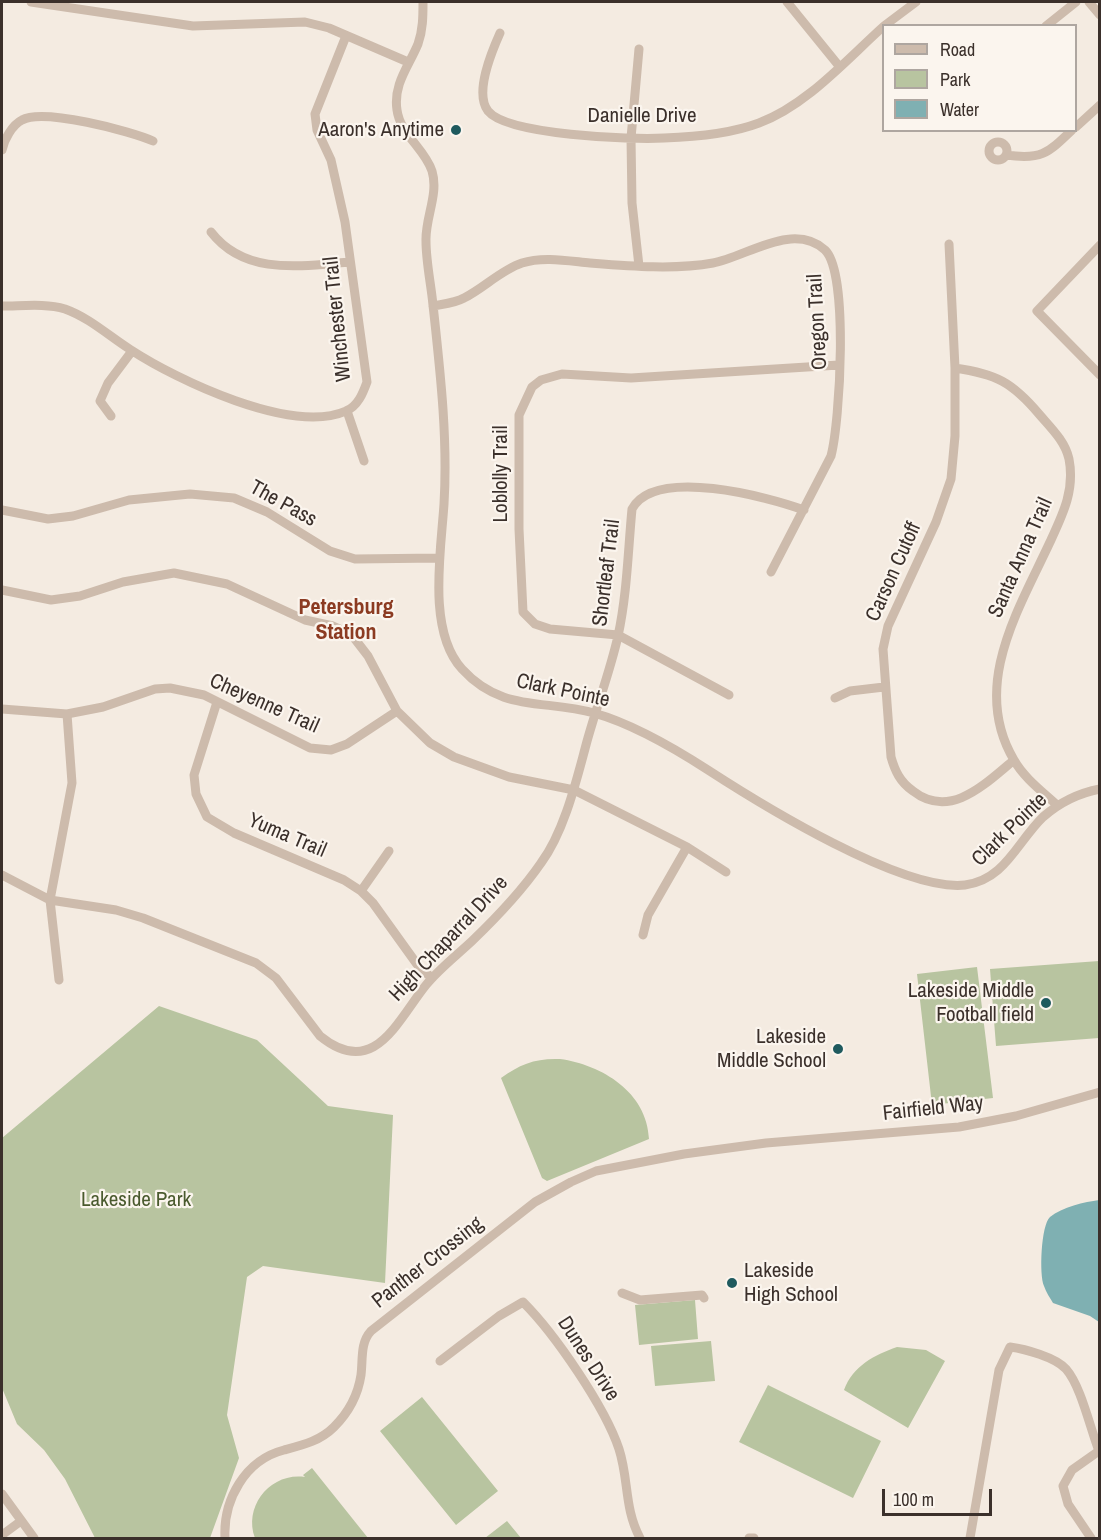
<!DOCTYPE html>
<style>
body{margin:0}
#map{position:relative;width:1101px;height:1540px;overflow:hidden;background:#f4ebe1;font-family:"Archivo Narrow",sans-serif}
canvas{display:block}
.frame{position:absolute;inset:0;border:3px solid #3b302b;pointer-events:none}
.legend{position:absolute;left:882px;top:24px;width:195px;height:108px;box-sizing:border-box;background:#fbf5ee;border:2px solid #aea6a0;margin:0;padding:8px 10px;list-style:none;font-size:18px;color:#3b302b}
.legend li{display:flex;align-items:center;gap:12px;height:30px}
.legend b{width:30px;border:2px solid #aea6a0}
.scale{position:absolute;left:882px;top:1489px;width:110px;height:27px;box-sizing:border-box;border:3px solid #3b302b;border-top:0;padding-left:8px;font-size:18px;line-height:21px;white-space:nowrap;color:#3b302b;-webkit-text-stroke:4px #fbf5ee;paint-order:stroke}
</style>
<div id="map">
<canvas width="1101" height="1540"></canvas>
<div class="frame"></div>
<ul class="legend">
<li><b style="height:8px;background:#cdbbac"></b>Road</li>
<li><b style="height:16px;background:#b8c4a0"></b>Park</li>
<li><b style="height:16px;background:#7fb0b2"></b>Water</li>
</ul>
<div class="scale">100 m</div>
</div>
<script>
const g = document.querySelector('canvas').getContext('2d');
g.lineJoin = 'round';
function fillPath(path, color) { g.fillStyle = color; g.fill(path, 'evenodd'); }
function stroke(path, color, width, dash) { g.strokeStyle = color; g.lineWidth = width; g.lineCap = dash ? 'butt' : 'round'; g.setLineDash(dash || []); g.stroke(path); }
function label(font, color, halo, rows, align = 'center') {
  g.font = font + ' "Archivo Narrow",sans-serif'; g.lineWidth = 4.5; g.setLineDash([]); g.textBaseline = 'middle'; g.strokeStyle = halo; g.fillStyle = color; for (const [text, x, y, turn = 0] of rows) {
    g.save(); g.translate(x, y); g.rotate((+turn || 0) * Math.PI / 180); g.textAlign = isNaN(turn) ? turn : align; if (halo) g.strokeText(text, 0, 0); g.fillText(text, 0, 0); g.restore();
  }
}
fillPath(new Path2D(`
 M1099 961V1038L996 1046 990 969Z
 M977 967 993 1098 932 1105 917 974Z
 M159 1006 257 1040 328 1106 393 1115 385 1283 263 1266 247 1277 227 1415 239 1458 210 1538H95L65 1479 44 1450 17 1424 2 1388V1138Z
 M560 1059C602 1065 647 1092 649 1139L547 1181 542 1178 501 1078C520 1064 536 1058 560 1059Z
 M695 1300 698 1339 639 1345 635 1305Z
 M711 1341 715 1381 655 1386 651 1346Z
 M897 1347 926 1350 945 1361 908 1428 844 1390C853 1366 874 1355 897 1347Z
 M768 1385 881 1441 853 1498 739 1442Z
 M422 1397 498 1491 456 1525 380 1431Z
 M312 1468 368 1538H255C243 1506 271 1472 305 1477L303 1475Z
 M507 1521 521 1538H485Z`), '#b8c4a0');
fillPath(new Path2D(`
 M1099 1200H1100L1099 1322 1090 1316 1053 1303C1050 1298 1046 1292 1044 1286 1039 1275 1041 1225 1050 1217 1062 1207 1085 1202 1099 1200Z`), '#7fb0b2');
stroke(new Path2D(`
 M31 2 193 26 305 22 329 28 408 62
 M423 2C423 16 423 30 418 44 409 66 393 84 397 110 400 134 425 149 432 171 439 194 425 218 426 241 426 262 431 284 433 305 440 370 448 438 444 504 441 551 427 631 462 669 502 713 545 699 594 713 633 724 674 748 708 770 762 805 903 892 965 885 1005 880 1017 842 1043 817 1059 803 1079 793 1100 789
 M787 2 839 66
 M1089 2 1100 15
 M884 26 916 2
 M1046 26 1076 2
 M500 33C492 51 474 93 488 111 507 135 631 140 664 138 695 137 730 134 759 123 807 105 846 60 884 26
 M1076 127 1100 105
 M989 151a9 9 0 1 1 18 0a9 9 0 1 1-18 0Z
 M2 150C4 140 12 125 22 120 43 108 131 131 153 141
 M1006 155C1041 160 1047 154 1072 130
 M211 232C245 276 301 266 350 262
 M949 244 955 368V436L951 479 936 522 888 626 883 649 891 757C895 771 900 782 913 791 950 820 985 784 1014 760
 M1100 245 1037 311 1100 375
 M639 266 632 203 631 138 639 49
 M2 306C22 306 46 303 65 309 90 318 110 337 131 350 177 380 292 435 346 411 358 406 363 393 367 382L345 222 331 160 317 130 315 114 346 36
 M433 306C443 304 455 303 464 298 484 288 501 270 522 263 543 256 569 261 590 263 628 266 675 270 713 263 746 257 793 221 825 250 849 273 840 422 831 456L771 572
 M955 368C996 374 1012 382 1039 414 1051 428 1065 441 1069 459 1075 490 1063 514 1050 542 1019 609 970 686 1014 760 1024 778 1043 792 1058 806
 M347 411 364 461
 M111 416 100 401 108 383 132 351
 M2 510 48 519 73 516 129 500 190 494 234 498 267 512 330 551 355 559 439 558
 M2 590 51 600 80 596 123 582 174 573 227 584 305 620 333 626 351 634 368 656 397 711 430 743 454 757 509 777 574 790 687 847 726 872
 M729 695 618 635 550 629 535 624 523 612 519 529V415L532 387 541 380 562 374 631 378 839 365
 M835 698 850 691 884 687
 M217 702 194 775 196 794 207 817 234 833 344 880 361 891 373 903 419 967 432 978
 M2 709 67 714 103 707 155 689 170 688 204 695 310 748 331 750 347 744 397 711
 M2 875 50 900 116 910 143 918 256 963 276 978 320 1036C374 1080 397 1021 426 985 439 969 456 956 472 941 497 917 521 892 541 863 564 832 576 782 586 745 596 708 610 672 618 636 627 595 628 551 632 509 655 466 768 497 804 510
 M361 891 389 851
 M643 935 648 915 687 847
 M59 980 50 900 72 783 67 714
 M622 1293 640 1300 702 1295 704 1298
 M440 1361 499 1316 523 1302C555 1334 605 1407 619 1449 629 1480 624 1508 640 1538
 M2 1494 34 1538
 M2 1535 21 1521
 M225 1538C223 1500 245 1460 284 1450 303 1445 320 1441 334 1427 349 1412 358 1395 361 1375 363 1359 360 1343 371 1331L535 1202 571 1182 596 1171 684 1154 766 1143 959 1127 1016 1116 1100 1092
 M749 1538H754
 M970 1538 999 1370 1010 1347C1025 1349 1055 1357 1066 1369 1081 1386 1090 1428 1099 1451L1072 1470 1063 1486 1068 1504 1091 1538`), '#cdbbac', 9);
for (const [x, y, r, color] of [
 [456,130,6,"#1f5a5e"],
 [1046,1003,6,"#1f5a5e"],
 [838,1049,6,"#1f5a5e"],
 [732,1283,6,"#1f5a5e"]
]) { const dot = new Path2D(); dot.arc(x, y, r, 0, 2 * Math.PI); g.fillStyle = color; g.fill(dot); stroke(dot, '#fbf5ee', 2); }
label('21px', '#3b302b', '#fbf5ee', [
 ["Danielle Drive",642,116],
 ["Winchester Trail",338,319,-96],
 ["Oregon Trail",818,322,-93],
 ["Loblolly Trail",501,474,-90],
 ["The Pass",283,504,29],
 ["Santa Anna Trail",1021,558,-66],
 ["Carson Cutoff",894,572,-66],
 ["Shortleaf Trail",607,573,-83],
 ["Clark Pointe",563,691,12],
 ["Cheyenne Trail",264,704,24],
 ["Clark Pointe",1010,830,-44],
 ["Yuma Trail",287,836,23],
 ["High Chaparral Drive",449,939,-47],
 ["Fairfield Way",933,1109,-6],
 ["Panther Crossing",428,1263,-38],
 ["Dunes Drive",588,1359,57]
]);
label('21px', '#3b302b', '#fbf5ee', [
 ["Aaron's Anytime",444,130],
 ["Lakeside Middle",1034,991],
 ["Football field",1034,1015],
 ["Lakeside",826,1037],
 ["Middle School",826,1061],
 ["Lakeside",744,1271,"left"],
 ["High School",744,1295,"left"]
], 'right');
label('21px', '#4a5a2e', '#fbf5ee', [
 ["Lakeside Park",136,1200]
]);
label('bold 22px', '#8c3b22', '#fbf5ee', [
 ["Petersburg",346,608],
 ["Station",346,633]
]);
</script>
